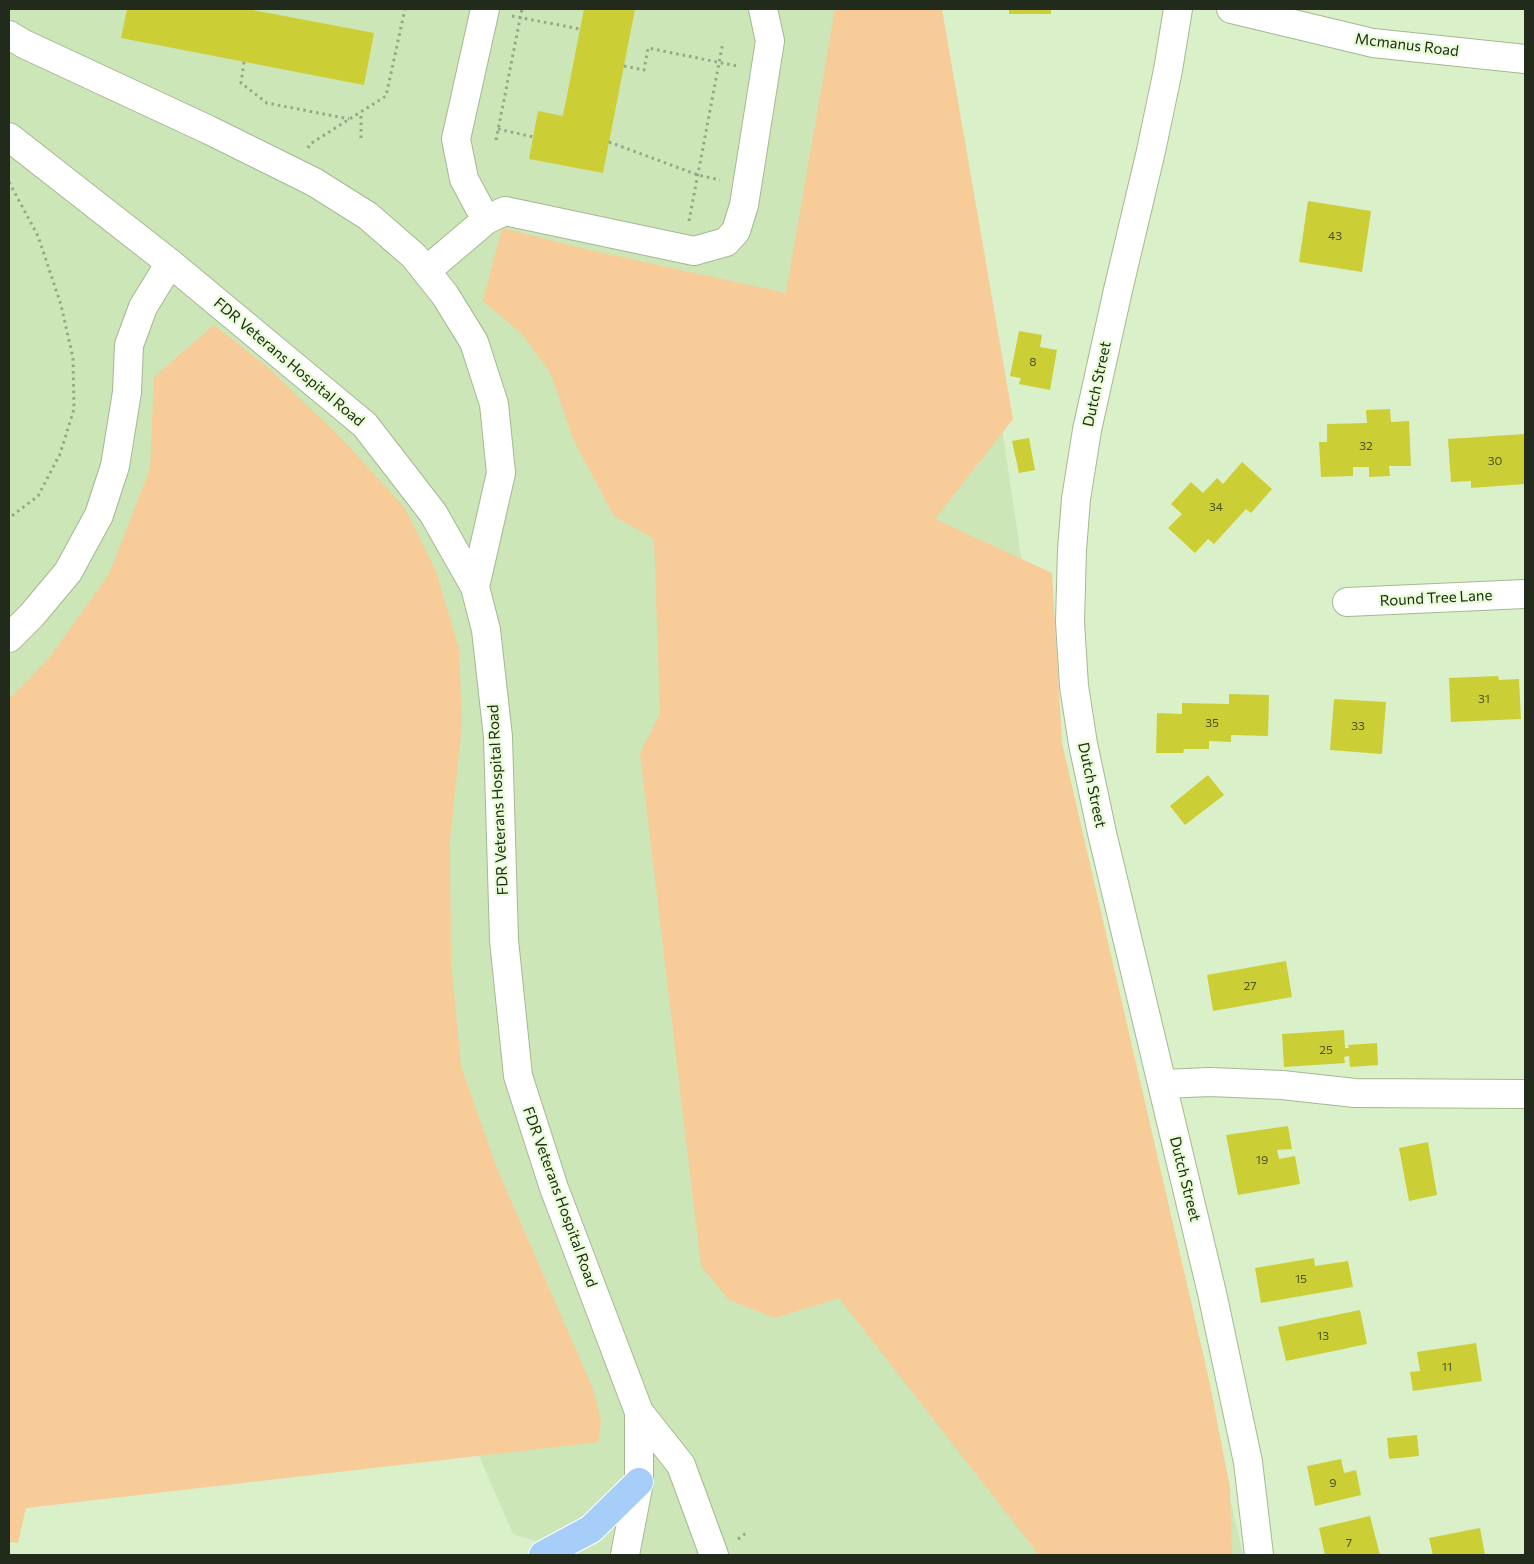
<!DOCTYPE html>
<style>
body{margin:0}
#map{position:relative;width:1534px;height:1564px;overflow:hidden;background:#daf0c8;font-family:Commissioner,sans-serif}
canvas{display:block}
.frame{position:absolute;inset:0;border:10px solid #212a1b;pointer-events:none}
</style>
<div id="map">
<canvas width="1534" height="1564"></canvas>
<div class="frame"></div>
</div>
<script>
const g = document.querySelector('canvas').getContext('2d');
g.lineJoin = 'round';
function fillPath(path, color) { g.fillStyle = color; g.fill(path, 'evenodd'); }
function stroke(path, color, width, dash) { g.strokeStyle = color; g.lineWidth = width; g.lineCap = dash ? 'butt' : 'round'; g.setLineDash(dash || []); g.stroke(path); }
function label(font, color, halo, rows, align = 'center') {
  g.font = font + ' Commissioner,sans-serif'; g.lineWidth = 4.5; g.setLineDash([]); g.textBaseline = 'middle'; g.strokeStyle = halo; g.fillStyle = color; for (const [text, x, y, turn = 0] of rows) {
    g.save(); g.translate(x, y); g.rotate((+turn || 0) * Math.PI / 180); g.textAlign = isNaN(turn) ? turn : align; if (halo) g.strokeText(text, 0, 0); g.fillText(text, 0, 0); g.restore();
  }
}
fillPath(new Path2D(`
 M9 9H940L1031 624 1243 1555H578L513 1534 385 1239 9 929Z`), '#cce6b8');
fillPath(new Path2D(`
 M835 9H942L1013 419 935 519 1052 573 1062 743 1208 1375 1230 1487 1232 1555H1036V1551L839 1298 775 1318 729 1300 701 1266 640 753 660 714 654 539 614 516 573 439 551 374 522 334 483 301 502 228 590 250 786 293Z
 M214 325 266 366 343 440 405 508 436 571 459 649 462 724 450 841 451 960 461 1066 496 1166 593 1389 601 1420 599 1442 26 1508 18 1543 9 1542V699L49 658 109 574 150 469 154 377Z`), '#f7cc98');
fillPath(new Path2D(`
 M127 9H247L374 33 364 85 121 38Z
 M584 9H635L603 173 529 159 538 111 563 116Z
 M1009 9H1051V14H1009Z
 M1308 201 1371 211 1362 272 1299 262Z
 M1019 331 1042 335 1040 347 1057 350 1050 390 1019 384 1021 378 1010 376Z
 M1390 409 1391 422 1409 421 1411 466H1389L1390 476 1369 477V467H1353V476L1321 477 1319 442H1327V424L1367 423 1366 410Z
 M1525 434V484L1471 488V481L1451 482 1448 439Z
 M1029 438 1035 470 1019 473 1012 441Z
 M1242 462 1272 489 1251 513 1246 509 1214 544 1208 539 1195 553 1168 528 1182 514 1171 504 1191 482 1203 493 1217 478 1223 484Z
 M1498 676 1499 680 1519 679 1521 719 1451 722 1449 678Z
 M1229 694 1269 695 1268 736 1231 735V742L1209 741V749H1184L1183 753H1156L1157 713 1182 714V703L1229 704Z
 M1334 699 1386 702 1382 754 1330 750Z
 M1208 775 1224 795 1185 825 1170 806Z
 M1286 961 1292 997 1213 1011 1207 975Z
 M1344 1030 1345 1048H1349L1348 1045 1377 1043 1378 1065 1350 1067 1349 1056 1344 1057 1345 1063 1284 1067 1282 1034Z
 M1288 1126 1292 1149 1277 1150 1279 1159 1295 1156 1300 1184 1238 1195 1226 1135Z
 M1428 1142 1437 1195 1409 1201 1399 1148Z
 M1314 1258 1315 1266 1348 1261 1353 1287 1261 1303 1255 1268Z
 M1360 1310 1367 1344 1286 1361 1278 1327Z
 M1476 1343 1482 1381 1413 1391 1410 1372 1420 1371 1417 1352Z
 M1417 1435 1419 1456 1389 1459 1387 1438Z
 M1341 1459 1344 1473 1356 1470 1361 1495 1315 1506 1307 1466Z
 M1370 1516 1380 1555H1325L1319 1528Z
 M1480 1528 1485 1555H1433L1429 1538Z`), '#cbcf35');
const minor = new Path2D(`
 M485 9 456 139 464 179 486 220
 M1178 9 1168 70 1151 151 1118 290 1087 430 1076 499 1072 550 1070 622 1074 686 1083 744 1102 833 1212 1293 1248 1462 1259 1555
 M1231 9 1373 43 1525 59
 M9 35 24 44 209 130 314 182 368 216 414 256 445 295 474 342 494 404 501 473 475 587
 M9 137 170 263 365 425 433 513 475 587 486 630 498 737 504 940 518 1076 554 1188 639 1412V1482L625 1555
 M426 271 486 220 505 211 694 251 726 242 736 231 744 205 770 41 763 9
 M1347 602 1525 594
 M9 638 32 615 68 572 99 515 115 466 127 392 129 345 143 307 170 263
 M1162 1084 1210 1082 1282 1085 1355 1093 1525 1094
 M639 1412 681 1465 714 1555`);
const major = new Path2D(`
 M543 1555 591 1529 639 1482`);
stroke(minor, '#a4b993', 30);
stroke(major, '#fff', 30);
stroke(new Path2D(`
 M512 16 580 29
 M244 62 241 83 267 103 349 119
 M624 66 644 70 648 48 737 66
 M498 129 533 137
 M361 138V113
 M496 140 522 9
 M609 142 698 175 720 180
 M308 148 310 144 386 96 405 9
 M9 182 38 236 61 305 73 358 74 409 60 454 38 496 9 518
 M689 221 723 42
 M738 1539 746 1533`), '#96a788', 3, [2.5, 4]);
stroke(minor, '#fff', 28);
stroke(major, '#a7cef9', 28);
label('12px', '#4c5322', null, [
 ["43",1335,236],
 ["8",1033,362],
 ["32",1366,446],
 ["30",1495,461],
 ["34",1216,507],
 ["31",1484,699],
 ["35",1212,723],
 ["33",1358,726],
 ["27",1250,986],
 ["25",1326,1050],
 ["19",1262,1160],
 ["15",1301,1279],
 ["13",1323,1336],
 ["11",1447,1367],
 ["9",1333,1483],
 ["7",1349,1543]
]);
label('15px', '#212a1b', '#e7fed5', [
 ["Mcmanus Road",1407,45,7],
 ["FDR Veterans Hospital Road",289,362,40],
 ["Dutch Street",1097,384,-78],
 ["Round Tree Lane",1436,598,-3],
 ["Dutch Street",1092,785,78],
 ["FDR Veterans Hospital Road",498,800,-93],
 ["Dutch Street",1185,1179,76],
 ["FDR Veterans Hospital Road",560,1197,70]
]);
</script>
